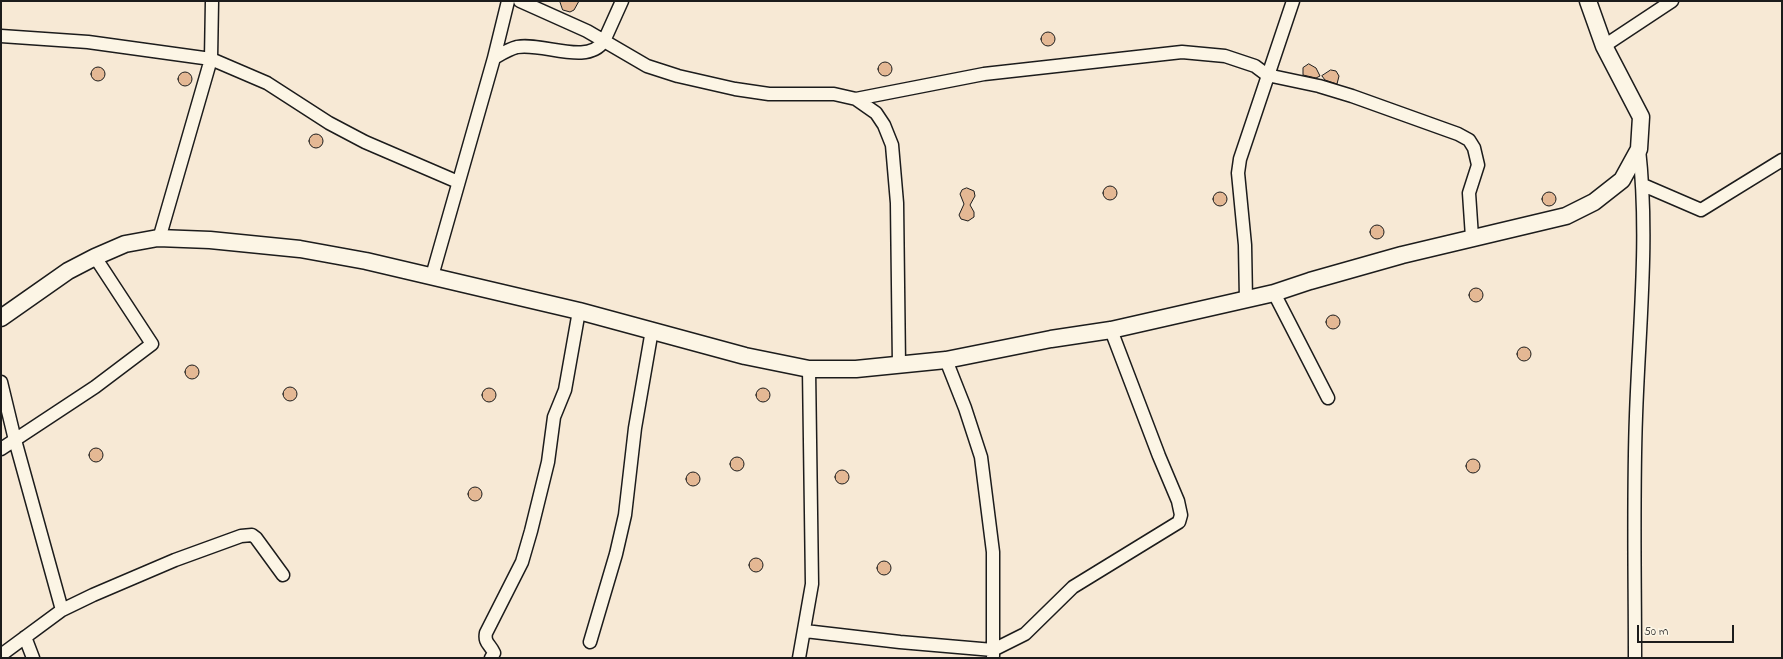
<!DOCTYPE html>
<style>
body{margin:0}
#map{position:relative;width:1783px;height:659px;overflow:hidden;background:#f7e9d5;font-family:"Indie Flower",sans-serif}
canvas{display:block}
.frame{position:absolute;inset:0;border:2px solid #1c1c1c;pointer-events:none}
.scale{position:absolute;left:1637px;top:625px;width:97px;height:18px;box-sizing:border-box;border:2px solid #1c1c1c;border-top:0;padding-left:5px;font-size:12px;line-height:14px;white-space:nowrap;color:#1c1c1c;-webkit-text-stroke:3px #fcf5e5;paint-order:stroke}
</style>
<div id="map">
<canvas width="1783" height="659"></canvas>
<div class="frame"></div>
<div class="scale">50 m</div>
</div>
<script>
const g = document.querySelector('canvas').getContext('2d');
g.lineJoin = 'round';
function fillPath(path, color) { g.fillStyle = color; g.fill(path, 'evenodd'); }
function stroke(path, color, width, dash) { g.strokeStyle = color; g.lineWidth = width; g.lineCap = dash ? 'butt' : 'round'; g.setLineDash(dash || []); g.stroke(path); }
const building = new Path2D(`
 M560 1H579L574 10 570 12 563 10Z
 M1041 39a7 7 0 1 1 14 0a7 7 0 1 1-14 0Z
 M878 69a7 7 0 1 1 14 0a7 7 0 1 1-14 0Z
 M1309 64 1316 68 1320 76 1316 78 1303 75V68Z
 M91 74a7 7 0 1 1 14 0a7 7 0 1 1-14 0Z
 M1331 70 1336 71 1339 76 1337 84 1325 80 1322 76Z
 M178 79a7 7 0 1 1 14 0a7 7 0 1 1-14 0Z
 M309 141a7 7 0 1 1 14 0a7 7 0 1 1-14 0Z
 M1103 193a7 7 0 1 1 14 0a7 7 0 1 1-14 0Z
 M967 188 974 191 975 196 970 205 974 212V217L968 221 961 219 959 215 964 204 960 194 962 190Z
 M1213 199a7 7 0 1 1 14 0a7 7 0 1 1-14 0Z
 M1542 199a7 7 0 1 1 14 0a7 7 0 1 1-14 0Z
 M1370 232a7 7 0 1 1 14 0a7 7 0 1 1-14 0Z
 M1469 295a7 7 0 1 1 14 0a7 7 0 1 1-14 0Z
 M1326 322a7 7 0 1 1 14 0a7 7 0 1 1-14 0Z
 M1517 354a7 7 0 1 1 14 0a7 7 0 1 1-14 0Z
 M185 372a7 7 0 1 1 14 0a7 7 0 1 1-14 0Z
 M283 394a7 7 0 1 1 14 0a7 7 0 1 1-14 0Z
 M482 395a7 7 0 1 1 14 0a7 7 0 1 1-14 0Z
 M756 395a7 7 0 1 1 14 0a7 7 0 1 1-14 0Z
 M89 455a7 7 0 1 1 14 0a7 7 0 1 1-14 0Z
 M730 464a7 7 0 1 1 14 0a7 7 0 1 1-14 0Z
 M1466 466a7 7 0 1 1 14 0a7 7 0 1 1-14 0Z
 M835 477a7 7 0 1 1 14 0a7 7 0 1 1-14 0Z
 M686 479a7 7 0 1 1 14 0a7 7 0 1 1-14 0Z
 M468 494a7 7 0 1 1 14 0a7 7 0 1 1-14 0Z
 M749 565a7 7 0 1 1 14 0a7 7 0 1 1-14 0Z
 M877 568a7 7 0 1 1 14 0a7 7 0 1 1-14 0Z`);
fillPath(building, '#e4b894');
stroke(building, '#1c1c1c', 1);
const minor = new Path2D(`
 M520 1 587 31 647 66 678 76 735 89 769 94H834L856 99 876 113 884 125 892 145 897 203 899 366
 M1 36 88 42 211 59 267 83 329 123 365 142 458 182
 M1604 46 1672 1
 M494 58C501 54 509 49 517 47 543 42 587 66 604 41L622 1
 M856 99 984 74 1182 52 1225 56 1255 66 1267 75 1319 86 1352 96 1458 134 1469 140 1474 148 1478 165 1469 193 1472 237
 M1643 185 1701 210 1782 160
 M159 239 211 59 212 1
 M432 276 494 58 508 1
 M1274 293 1328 398
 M1246 300 1245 245 1238 173 1240 159 1293 1
 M946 360 965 408 981 457 993 552V656
 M1 382 15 440 62 610
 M1 449 95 387 152 344 95 257
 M805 631 900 642 993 650 1025 634 1073 587 1179 522 1181 515 1178 501 1159 456 1111 330
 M25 637 33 658
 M590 642 616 554 625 515 635 428 652 330
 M1 655 62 610 93 595 175 560 241 536 252 535 256 538 283 575
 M491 658 494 653C490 644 484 643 486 633L522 562 531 531 548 462 554 417 565 390 579 311
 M799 658 812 584 809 369
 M1635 658C1635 578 1633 496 1636 416 1639 327 1649 238 1639 149`);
const tertiary = new Path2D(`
 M1 318 68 271 95 257 125 244 158 238 210 240 300 249 366 261 579 311 745 356 809 369H856L946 360 1051 339 1111 330 1274 293 1310 281 1402 255 1566 216 1594 202 1622 180 1639 149 1641 117 1604 46 1588 1`);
stroke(minor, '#1c1c1c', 15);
stroke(tertiary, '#1c1c1c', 19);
stroke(minor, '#fcf5e5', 12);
stroke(tertiary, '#fcf5e5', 16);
</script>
